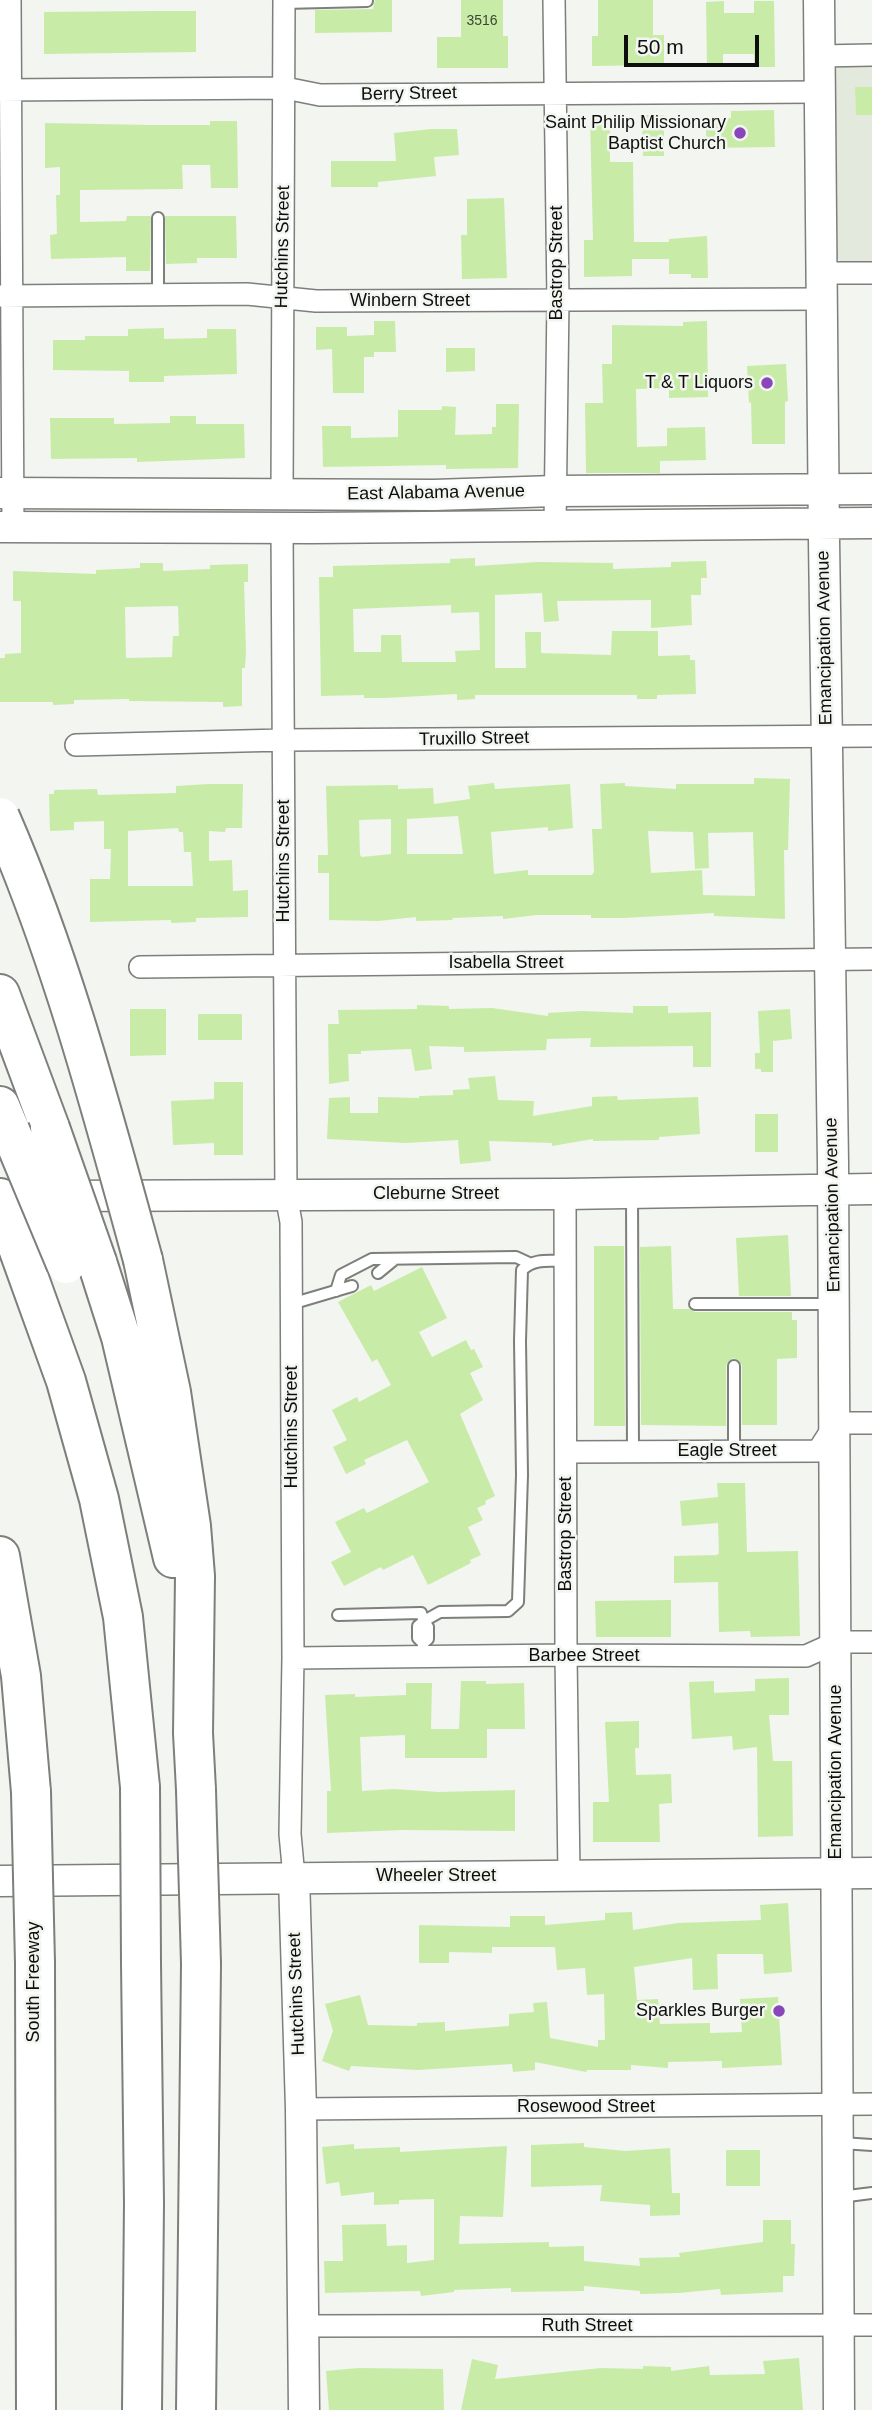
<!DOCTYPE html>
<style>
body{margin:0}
#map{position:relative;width:872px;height:2410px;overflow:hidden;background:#f2f5f0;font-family:Arial,sans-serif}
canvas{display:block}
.scale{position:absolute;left:624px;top:35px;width:135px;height:32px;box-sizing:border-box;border:4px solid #0e0f0d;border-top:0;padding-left:9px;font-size:21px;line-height:24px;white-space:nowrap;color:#0e0f0d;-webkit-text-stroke:5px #f2f5f0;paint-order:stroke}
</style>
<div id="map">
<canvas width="872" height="2410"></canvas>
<div class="scale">50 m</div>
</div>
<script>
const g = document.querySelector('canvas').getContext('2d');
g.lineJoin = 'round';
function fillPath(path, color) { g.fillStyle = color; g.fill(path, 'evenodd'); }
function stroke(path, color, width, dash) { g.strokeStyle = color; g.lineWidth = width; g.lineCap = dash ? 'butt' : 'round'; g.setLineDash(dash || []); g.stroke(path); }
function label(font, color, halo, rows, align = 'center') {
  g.font = font + ' Arial,sans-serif'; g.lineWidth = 5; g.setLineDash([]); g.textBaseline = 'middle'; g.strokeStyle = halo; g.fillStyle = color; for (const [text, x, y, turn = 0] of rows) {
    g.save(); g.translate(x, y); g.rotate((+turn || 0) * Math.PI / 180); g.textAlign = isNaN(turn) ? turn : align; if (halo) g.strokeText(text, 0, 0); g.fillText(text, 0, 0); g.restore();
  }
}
fillPath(new Path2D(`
 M872 63V264H843L835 255 832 74 840 65Z`), '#e3e9dd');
fillPath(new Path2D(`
 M375 0H392V32L315 33V10L373 9Z
 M461 0H503V36H508V68H437V37H461Z
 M598 0H653V35H664V65L592 66V36H598Z
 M724 1V13H754V1H774L775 67H754V54H723V66H707L706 2Z
 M155 11H196V52L44 54V12Z
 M855 87H872V115H856Z
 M774 110 775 147 706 148V118H731V111Z
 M642 115H664V156H643Z
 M590 118H610V162H633L634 242H669V239L707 236 708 278H691V274H669V259H632V276L584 277V240H593Z
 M210 121H237L238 188H211L210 165H182L183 189 80 190V222L126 221 127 216H151L150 271H126V257L51 259 50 235 57 234 56 195H60V167L45 168V123L151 125H210Z
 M431 129H457L459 155 434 157 436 176 378 182V187H331V161H396L394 133Z
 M504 198 507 278 462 279 461 235H467V199Z
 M165 216H236L237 258H197V263L166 264Z
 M374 321H395L396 352H374V357H364V393H333L332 349 316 350V327H347V336L374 335Z
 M707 321 708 397 669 398V388L636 389 637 447 667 446V428L705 427 706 460 660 461V473H586L585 403H603L602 364H612V325L683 326V322Z
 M164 328V339L207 338V329H236L237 374 164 376V382H129V371L53 370V340H85V336H128V329Z
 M446 348H475V371L446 372Z
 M786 364 788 401 785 402V444H752L751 402 749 403 747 366Z
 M496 404H519L518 468 446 469V465L323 467 322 426H351V438L398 437V410H442V406L456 407 455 435 492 434V427H496Z
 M170 416H196V424H244L245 458 137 462V458L51 459 50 418H114V424L170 423Z
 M475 558V566L538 562 613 563V569L671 567V562L706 561 707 578H701V595H691L692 625 651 628V600L557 601 559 621 544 622 542 593 495 595V668H526L525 632H541V653L611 655 612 631H658V656L690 655V660H695L696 694 657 695V699H637V695H475V699L457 700V694L385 698H364V695L321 696 319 577H333V566L450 563V559ZM451 605V613L479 612 480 650 455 651 456 662H402L401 635H381V652H354L353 609Z
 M140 563H163V571L210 569V565L248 564V582H244L246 651 245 668H242V706L223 707V702L129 701V699L74 700V704L53 705V702H0V658H5V654L21 653V601H13V571L96 574V570L140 568ZM178 606 179 636H173L172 657 126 658 125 607Z
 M754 778 790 779 788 850H784L785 919 714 916V913L623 918H591V915H537L503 919V916L452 918 453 920 416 921V917L378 921 329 920V873H318V855H328L326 786 398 785V789L433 788 434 804 470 799 468 786 494 783 495 789 570 784 573 828 548 831V827L491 832 494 874 528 870V875H592L594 872 592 829H602L600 784 625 783V786L676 789V784H754ZM458 816 463 854H407V819ZM391 819V854L362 857 360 855 359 820ZM648 831 693 832 695 869 709 868 708 833 753 832 755 896 703 895 702 870 651 873Z
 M209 784H243L242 828H226L225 832 209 831V861L232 860 233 891 248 890V917L196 918V922L171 923V920L90 922V879H110L111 849H104V821L74 822V830L50 831 49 794H54V790L97 789 98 795 176 793V786ZM178 828 179 832H183L184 852H191L193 886H128V831Z
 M417 1005 449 1006V1009L492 1008 548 1016V1013L581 1011 633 1013V1006H668V1013L711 1012V1067H693V1046L590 1047 591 1038 547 1039 546 1050 464 1052V1047L429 1046 432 1069 415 1071 411 1049 361 1051V1054H348L349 1081 329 1084 328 1024H339L338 1010 417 1009Z
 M130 1009H166V1055L130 1056Z
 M790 1009 792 1039 773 1041V1072H761V1069H755V1053H760L758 1011Z
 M198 1014H242V1040H198Z
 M495 1076 498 1100 534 1101 533 1116 592 1106V1097L617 1096 618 1100 698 1097 700 1134 659 1137V1140L593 1141V1139L552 1146V1143L489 1141 491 1161 460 1164 458 1140 406 1143 327 1139 329 1098 350 1097V1113H378V1097L419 1098V1096L453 1095V1090L470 1089 468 1078Z
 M214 1082H243V1155H214V1143L173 1145 171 1101 214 1099Z
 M755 1114H778V1152H755Z
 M788 1235 791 1296H739L736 1238Z
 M594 1246H624L625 1426H594Z
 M671 1246 673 1309H689L695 1312H792V1320H797V1358L777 1359V1425H742V1365L738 1360 733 1358 728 1362 726 1366V1426L641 1425 640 1247Z
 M422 1267 447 1318 419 1332 432 1357 466 1340 471 1350 474 1349 483 1367 470 1373 483 1400 460 1414 495 1496 485 1501 486 1504 477 1508 483 1520 468 1527 481 1555 470 1560 471 1563 428 1585 413 1555 383 1570 381 1567 344 1586 331 1562 351 1552 335 1522 364 1508 367 1513 429 1482 407 1440 364 1460 366 1464 346 1474 333 1447 347 1440 332 1410 357 1397 359 1402 391 1385 377 1359 372 1362 338 1302 371 1285 374 1291Z
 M717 1483H745L747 1552 798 1551 800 1636 751 1637 750 1631 719 1632 718 1582 674 1583V1556L717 1555 719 1553 718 1523 682 1526 680 1501 718 1497Z
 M671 1600V1637H596L595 1601Z
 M789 1678V1715H769L773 1761H792L793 1836 758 1837 757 1747 733 1750 732 1736 692 1739 689 1682 714 1681V1693L755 1691V1679Z
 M461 1681H486V1684L524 1683 525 1729H487V1758H405V1735L360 1737 362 1791 394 1789 439 1792 515 1790V1831L403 1830 327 1833V1791H331L325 1695 355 1694V1697L406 1695V1683H432L431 1729H459Z
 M639 1721V1748H635L636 1775 671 1774 672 1803 659 1804 660 1842H593V1802H609L605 1722Z
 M788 1903 792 1972 764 1974 763 1954H717L718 1989 693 1990 692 1958 634 1967 637 2000 658 1999 660 2024 710 2023V2033L742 2032 740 1999 778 1997 782 2065 722 2068V2061L668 2062V2068L631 2065V2070H587L586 2072 535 2062V2070L513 2072 512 2064 418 2070 351 2066 349 2071 322 2061 333 2031 325 2004 360 1995 368 2025 417 2026V2023L445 2022V2031L509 2026V2014L534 2012 533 2003 547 2002 550 2038 598 2047V2040H605L604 1994 587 1995 585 1968 557 1970 555 1947H492V1953L449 1952V1963H419V1925L510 1927V1916H545V1925L605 1920V1913L632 1912 633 1930 678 1923 761 1920 760 1905Z
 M584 2143V2147L626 2151 670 2148 672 2193H680V2215L650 2216V2205L600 2201 602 2185 531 2187V2145Z
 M354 2144V2149L400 2147V2152L507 2146 503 2217 460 2216 459 2244 549 2242V2247L584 2246V2261L640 2266 639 2258 680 2257 679 2253 763 2242V2220H791V2244H795L794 2276H783V2292L721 2295 720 2289 679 2293 640 2294V2291L584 2286V2291L511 2292V2288L454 2290V2292L421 2296 420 2291 325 2293 324 2261H343L342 2225 386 2224 387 2246 407 2245V2263L434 2260V2199L399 2200V2204L374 2205V2192L341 2196 339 2182 326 2184 322 2147Z
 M726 2150H760V2186H726Z
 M799 2358 803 2410H461L472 2359 498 2365 495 2379 601 2368 643 2369V2366L671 2367V2371L709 2366 710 2375 765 2374 763 2361Z
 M358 2368 443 2369 444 2410H329L326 2371Z`), '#c8eca7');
const lane = new Path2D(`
 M284 3 367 1
 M158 218V295
 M632 1195 633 1452
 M378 1273 395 1259
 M336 1291 341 1275 372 1259 516 1257 529 1263
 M291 1304 352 1286
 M695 1304H832
 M734 1366V1451
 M338 1615 421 1613 424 1621 440 1612 508 1611 518 1602 522 1475 520 1341 522 1270C534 1258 549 1261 565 1261
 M423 1657V1643L428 1639V1627L424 1621 418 1626V1638L423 1643
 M841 2143 872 2145
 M840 2197 872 2193`);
const street = new Path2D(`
 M10 0 13 527
 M554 0 558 300 555 525
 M820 56 872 55
 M0 90 285 88 320 95 819 92
 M821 273H872
 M0 296 247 294 316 301 821 299
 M282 495 284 0
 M282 528 286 1195 291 1222 293 1658 290 1834 294 1877
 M76 745 283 740 872 736
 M140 967 872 959
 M565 1194 566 1655 569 1875
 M566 1452 818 1451 836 1423H872
 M293 1658 566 1655 806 1656 837 1642H872
 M301 2109 872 2104
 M303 2326 872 2325`);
const secondary = new Path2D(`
 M819 0 824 540 833 1163 839 2410
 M0 493 434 495 555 491 872 489
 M0 527 312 528 872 523
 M53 1196 565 1194 872 1189
 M294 1877 301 2109 304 2410
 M0 1881 872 1873`);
const highway = new Path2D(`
 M0 994 50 1128
 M0 1106 10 1130
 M0 1198 66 1381 99 1499 123 1617 140 1787
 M143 1260 171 1392 191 1526 195 1576 193 1733 196 1790
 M97 1262 121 1337 173 1558
 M0 1556 21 1676 31 1792
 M35 1963 36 2410
 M141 1963 144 2203 142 2410
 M196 2410 201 1964`);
stroke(lane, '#7d7f7b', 14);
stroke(street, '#7d7f7b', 24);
stroke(secondary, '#7d7f7b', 33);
stroke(highway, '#7d7f7b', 42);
stroke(lane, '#fff', 10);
stroke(street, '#fff', 21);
stroke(secondary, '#fff', 30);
stroke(highway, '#fff', 38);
const highwayBridge = new Path2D(`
 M0 817C62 959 102 1111 143 1260
 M50 1128 97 1262
 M10 1130 66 1264
 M140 1787 141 1963
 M196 1790 201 1964
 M31 1792 35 1963`);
stroke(highwayBridge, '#7d7f7b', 42, []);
stroke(highwayBridge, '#fff', 38);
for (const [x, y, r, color] of [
 [740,133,7,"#8946ba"],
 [767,383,7,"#8946ba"],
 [779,2011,7,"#8946ba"]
]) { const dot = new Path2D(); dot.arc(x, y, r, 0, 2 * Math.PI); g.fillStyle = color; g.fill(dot); stroke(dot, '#f2f5f0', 2.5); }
label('14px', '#3c4634', null, [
 ["3516",482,21]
]);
label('18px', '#0e0f0d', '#f2f5f0', [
 ["Berry Street",409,94,-1],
 ["Hutchins Street",283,247,-89],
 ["Bastrop Street",557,263,-90],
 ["Winbern Street",410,301],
 ["East Alabama Avenue",436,493,-1],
 ["Emancipation Avenue",825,638,-91],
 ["Truxillo Street",474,739,-1],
 ["Hutchins Street",284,861,-90],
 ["Isabella Street",506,963],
 ["Cleburne Street",436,1194],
 ["Emancipation Avenue",833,1205,-91],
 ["Hutchins Street",292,1427,-90],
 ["Eagle Street",727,1451],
 ["Bastrop Street",566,1534,-90],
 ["Barbee Street",584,1656],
 ["Emancipation Avenue",836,1772,-90],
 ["Wheeler Street",436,1876],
 ["South Freeway",34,1982,-90],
 ["Hutchins Street",297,1994,-92],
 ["Rosewood Street",586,2107],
 ["Ruth Street",587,2326]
]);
label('18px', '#0e0f0d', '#f2f5f0', [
 ["Saint Philip Missionary",726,123],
 ["Baptist Church",726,144],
 ["T & T Liquors",753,383],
 ["Sparkles Burger",765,2011]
], 'right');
</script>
